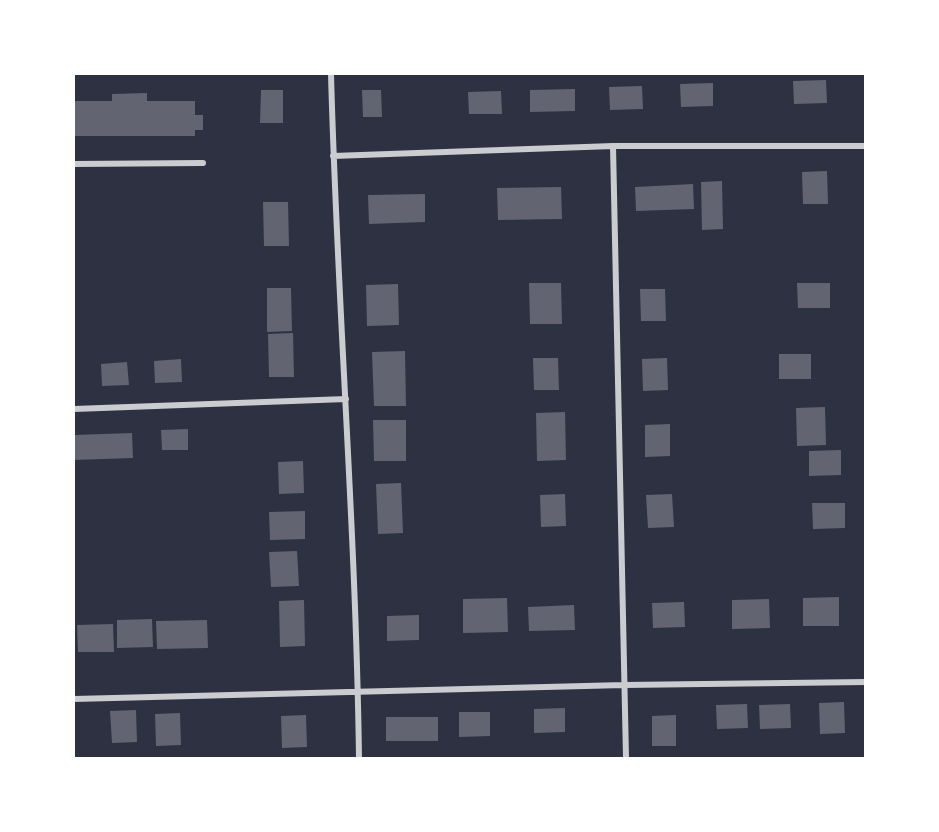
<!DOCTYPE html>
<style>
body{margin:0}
#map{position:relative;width:939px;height:832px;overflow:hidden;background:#2d3142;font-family:"Alegreya Sans",sans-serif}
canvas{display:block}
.frame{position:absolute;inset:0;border:75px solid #fff;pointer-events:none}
</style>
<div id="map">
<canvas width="939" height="832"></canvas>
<div class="frame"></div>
</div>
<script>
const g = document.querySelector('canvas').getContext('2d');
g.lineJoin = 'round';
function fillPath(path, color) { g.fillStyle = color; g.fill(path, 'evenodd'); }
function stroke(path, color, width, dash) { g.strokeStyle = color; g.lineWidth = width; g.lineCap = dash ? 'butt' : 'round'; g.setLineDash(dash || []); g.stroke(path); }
fillPath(new Path2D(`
 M826 80 827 103 794 104 793 81Z
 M713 83V106L681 107 680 84Z
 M642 86 643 109 610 110 609 87Z
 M575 89V111L530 112V90Z
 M261 90H283V123H260Z
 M362 90H381L382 117H363Z
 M501 91 502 114H469L468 92Z
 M147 93V101H195V115H203V130H195V136H74V101H112V94Z
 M827 171 828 204H803L802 172Z
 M722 181 723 229 702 230 701 182Z
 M693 184 694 209 636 211 635 187Z
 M561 187 562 219 498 220 497 188Z
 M425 194V222L369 224 368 195Z
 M263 202H288L289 246H264Z
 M529 283H561L562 324H530Z
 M797 283H830V308H798Z
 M398 284 399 325 367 326 366 285Z
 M267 288H291L292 331 267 332Z
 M640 289H665L666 321H641Z
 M293 333 294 377H269L268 334Z
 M405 351 406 406H374L372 352Z
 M779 354H811V379H779Z
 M533 358H558L559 390H534Z
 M667 358 668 390 643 391 642 359Z
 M181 359 182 382 155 383 154 361Z
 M127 362 129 385 102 386 101 364Z
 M825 407 826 445 797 446 796 408Z
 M565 412 566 460 537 461 536 413Z
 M373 420H406V461H374Z
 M670 424V456L645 457V425Z
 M188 429V450H162L161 430Z
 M132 433 133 458 74 460V435Z
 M841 450V475L809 476V451Z
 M303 461 304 493 279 494 278 462Z
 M401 483 403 533 378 534 376 484Z
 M565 494 566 526 541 527 540 495Z
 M672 494 674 527 648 528 646 495Z
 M812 503H845V528L813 529Z
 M305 511V539L270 540 269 512Z
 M297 551 299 586 271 587 269 552Z
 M839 597V626H803V598Z
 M507 598 508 632 463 633V599Z
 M769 599 770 628 732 629V600Z
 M304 600 305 646 280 647 279 601Z
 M684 602 685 627 653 628 652 603Z
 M574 605 575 630 529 631 528 607Z
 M419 615V640L387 641V616Z
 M152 619 153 647 117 648V620Z
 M207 620 208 648 157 649 156 621Z
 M113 624 114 652H78L77 625Z
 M844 702 845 733 820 734 819 703Z
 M747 704 748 728 717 729 716 705Z
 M790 704 791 728 760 729 759 705Z
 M565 708V732L534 733V709Z
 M136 710 137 742 112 743 110 711Z
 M459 712H490V736L459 737Z
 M180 713 181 745 156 746 155 714Z
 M306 715 307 747 282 748 281 716Z
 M676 715V746H652V716Z
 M386 717H438V741H386Z`), '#626471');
stroke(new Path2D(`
 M331 74C337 302 356 530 359 758
 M613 146 626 758
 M333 156 613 146H866
 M74 164 203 163
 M74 409 346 399
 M74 699 624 685 866 682`), '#caccd0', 6);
</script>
